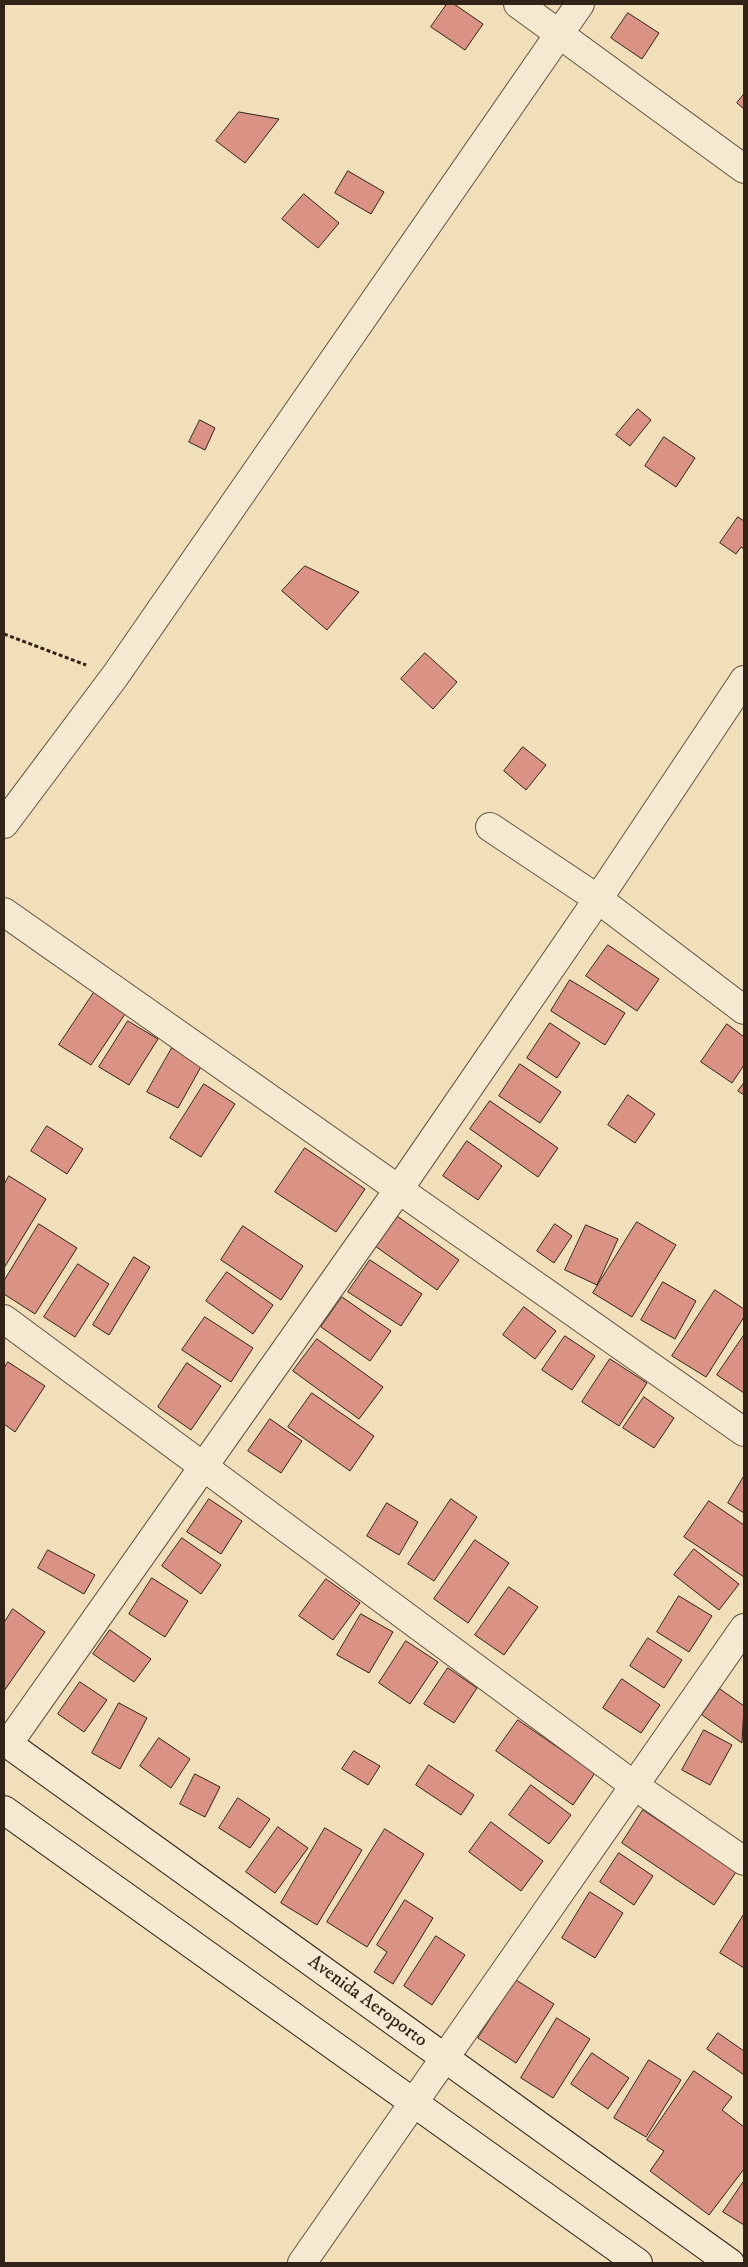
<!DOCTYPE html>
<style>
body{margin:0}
#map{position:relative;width:748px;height:2267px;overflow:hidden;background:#f0dfb8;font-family:"IM FELL DW Pica",serif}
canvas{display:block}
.frame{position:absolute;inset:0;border:5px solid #312318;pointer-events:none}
</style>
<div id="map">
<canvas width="748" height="2267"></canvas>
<div class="frame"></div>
</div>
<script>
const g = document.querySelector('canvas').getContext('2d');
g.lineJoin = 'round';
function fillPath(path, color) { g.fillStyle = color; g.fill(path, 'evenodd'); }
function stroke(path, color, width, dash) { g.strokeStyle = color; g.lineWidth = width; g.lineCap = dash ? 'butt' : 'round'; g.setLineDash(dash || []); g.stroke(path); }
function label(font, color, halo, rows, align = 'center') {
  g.font = font + ' "IM FELL DW Pica",serif'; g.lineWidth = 4.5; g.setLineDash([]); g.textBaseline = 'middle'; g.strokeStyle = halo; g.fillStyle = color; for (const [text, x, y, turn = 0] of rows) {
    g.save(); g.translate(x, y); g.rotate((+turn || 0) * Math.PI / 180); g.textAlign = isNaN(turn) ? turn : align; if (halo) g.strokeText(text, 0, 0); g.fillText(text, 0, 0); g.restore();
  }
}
const building = new Path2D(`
 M447 4H454L483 24 465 50 431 27Z
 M628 13 659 33 642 59 611 38Z
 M744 94V109L737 103Z
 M239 112 279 119 245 163 216 141Z
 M348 171 384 192 371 214 335 193Z
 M304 194 339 223 318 248 282 219Z
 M638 409 651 420 630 446 616 435Z
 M200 420 215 428 205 450 189 442Z
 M664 437 695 458 676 487 645 466Z
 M738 517 744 521V549L741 547 736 554 720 543Z
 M305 566 359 592 327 630 282 591Z
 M425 653 457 682 433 709 401 679Z
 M523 747 546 765 526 790 504 771Z
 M608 945 659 979 637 1011 586 976Z
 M570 980 625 1013 605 1045 551 1011Z
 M95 991 127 1011 91 1065 59 1045Z
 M128 1021 158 1039 129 1085 99 1067Z
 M550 1023 580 1043 557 1078 527 1058Z
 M727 1024 744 1037V1065L732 1083 701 1062Z
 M172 1048 202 1065 178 1108 147 1092Z
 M520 1064 561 1092 540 1123 499 1096Z
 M744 1083V1095L738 1091Z
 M204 1084 235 1104 201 1157 170 1138Z
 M628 1095 655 1114 635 1143 608 1125Z
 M490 1101 558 1148 538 1177 470 1129Z
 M47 1126 83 1149 67 1174 31 1151Z
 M467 1141 502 1166 478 1200 443 1176Z
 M305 1148 365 1189 336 1232 275 1192Z
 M9 1176 46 1199 4 1268V1185Z
 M397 1216 459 1260 437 1290 375 1246Z
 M637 1222 676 1245 632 1317 593 1293Z
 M39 1224 77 1248 35 1314 4 1294V1281Z
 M555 1224 572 1236 554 1263 537 1251Z
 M586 1225 618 1239 597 1285 565 1270Z
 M243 1226 303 1266 281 1300 221 1260Z
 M134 1257 150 1267 109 1335 93 1325Z
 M370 1260 422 1294 401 1326 348 1292Z
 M78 1264 109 1284 75 1337 44 1317Z
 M227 1272 273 1305 253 1334 206 1301Z
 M663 1282 696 1301 675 1339 641 1320Z
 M715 1290 744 1309V1317L706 1377 672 1356Z
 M342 1297 391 1331 370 1361 321 1327Z
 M524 1307 556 1331 535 1359 503 1335Z
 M205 1317 253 1348 231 1382 182 1350Z
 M744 1335V1393L717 1375Z
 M565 1336 595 1356 572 1390 542 1370Z
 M317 1339 383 1387 359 1419 293 1371Z
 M610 1359 647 1383 619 1426 582 1402Z
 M8 1362 45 1386 15 1432 4 1424V1369Z
 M187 1363 221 1386 191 1430 158 1407Z
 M312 1393 374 1436 350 1471 288 1427Z
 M644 1397 674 1418 654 1448 623 1428Z
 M270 1419 302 1441 281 1473 248 1451Z
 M744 1476V1513L728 1503Z
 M209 1499 242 1521 221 1554 187 1532Z
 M451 1499 477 1517 434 1581 408 1564Z
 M709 1501 744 1525V1577L684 1537Z
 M387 1503 418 1522 399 1555 367 1536Z
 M182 1538 221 1565 201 1594 162 1566Z
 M475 1540 509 1563 468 1623 434 1599Z
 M694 1549 739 1584 719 1610 674 1575Z
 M48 1550 95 1575 84 1594 38 1568Z
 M152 1578 188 1601 165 1637 129 1614Z
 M326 1579 360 1603 333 1640 299 1616Z
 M509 1587 538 1607 504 1655 475 1635Z
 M679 1596 712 1616 689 1652 657 1632Z
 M13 1609 45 1632 4 1691V1623Z
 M361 1614 393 1632 369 1673 337 1655Z
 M110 1630 151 1659 134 1682 93 1654Z
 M648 1638 682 1660 664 1688 630 1666Z
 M406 1641 438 1662 410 1704 379 1683Z
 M448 1668 477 1688 454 1723 424 1704Z
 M622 1679 660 1705 641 1733 603 1708Z
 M80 1682 107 1700 84 1732 58 1714Z
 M720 1689 744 1706 742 1743 702 1715Z
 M119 1703 147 1718 120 1769 92 1753Z
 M518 1720 595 1773 573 1805 496 1751Z
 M704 1730 732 1745 710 1785 682 1770Z
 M159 1738 190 1759 171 1788 140 1766Z
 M354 1751 380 1766 368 1785 342 1769Z
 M429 1765 474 1795 461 1815 416 1785Z
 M195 1774 220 1787 205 1817 180 1804Z
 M531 1785 571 1815 549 1844 509 1815Z
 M238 1798 270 1819 250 1848 219 1828Z
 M643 1810 736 1872 714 1905 622 1843Z
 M491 1822 543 1861 521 1891 469 1852Z
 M278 1827 308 1848 275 1893 246 1872Z
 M325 1828 362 1850 317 1925 281 1903Z
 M385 1829 424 1854 367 1947 327 1922Z
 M619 1853 653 1876 634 1905 600 1882Z
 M590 1892 623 1913 595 1958 562 1938Z
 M405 1900 433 1918 393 1984 374 1972 387 1952 377 1945Z
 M744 1914V1968L720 1953Z
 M436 1936 465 1955 432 2005 404 1986Z
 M516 1980 554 2004 516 2063 478 2038Z
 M557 2018 590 2039 553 2098 521 2078Z
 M718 2033 744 2051V2075L707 2049Z
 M592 2053 629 2078 608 2109 571 2084Z
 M649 2060 681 2080 646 2137 614 2118Z
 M694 2071 732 2097 722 2110 744 2127V2169L709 2215 650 2171 664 2151 647 2140Z
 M744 2181V2225L723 2212Z`);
fillPath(building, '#da9284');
stroke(building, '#312318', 1);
const street = new Path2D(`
 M518 4 744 169
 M4 824 115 676 580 4
 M490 827 598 899 744 1010
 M4 912 744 1432
 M4 1319 635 1786 744 1861
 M8 1744 399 1189 598 899 744 680
 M302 2263 744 1628`);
const secondary = new Path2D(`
 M4 1741 730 2263
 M4 1810 638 2263`);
stroke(street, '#615240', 30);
stroke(secondary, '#312318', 30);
stroke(new Path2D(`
 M4 634 86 665`), '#312318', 3, [4, 2.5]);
stroke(street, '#f5ead1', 28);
stroke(secondary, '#f5ead1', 28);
label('19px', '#312318', '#f5ead1', [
 ["Avenida Aeroporto",367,2002,36]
]);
</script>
